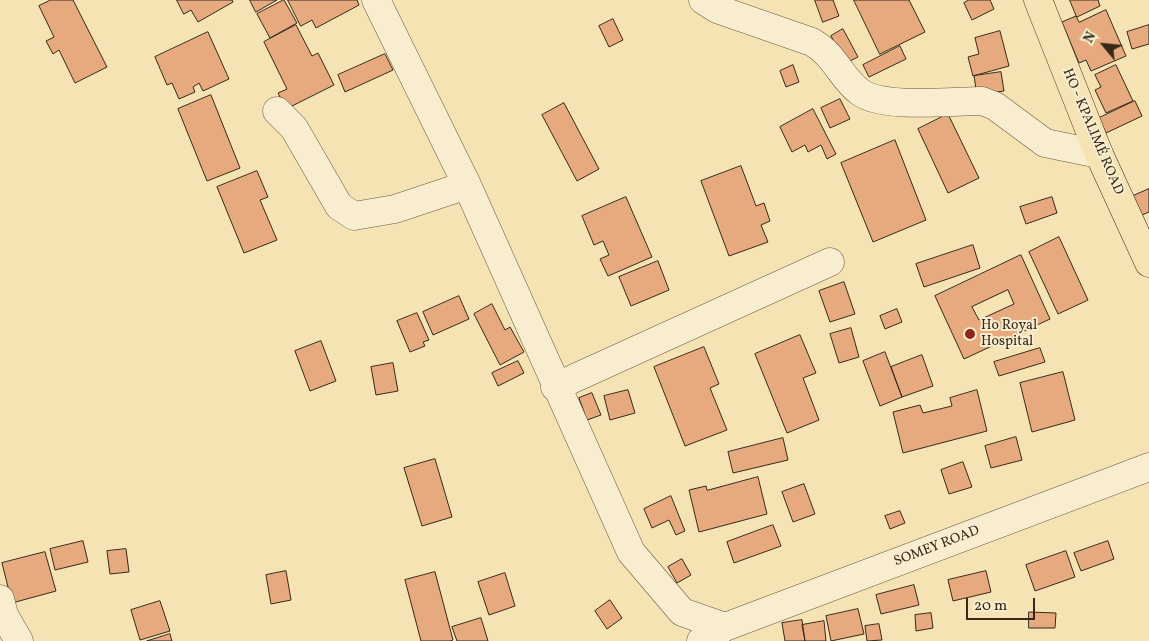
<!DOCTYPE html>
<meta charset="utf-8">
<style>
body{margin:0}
#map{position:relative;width:1149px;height:641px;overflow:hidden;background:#f5e3b4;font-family:Vollkorn,serif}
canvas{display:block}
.north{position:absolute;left:1079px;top:20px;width:50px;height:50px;-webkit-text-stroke:4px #f8edce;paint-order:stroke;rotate:298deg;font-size:14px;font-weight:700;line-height:20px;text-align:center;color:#37291a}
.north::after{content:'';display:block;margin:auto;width:18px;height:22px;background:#37291a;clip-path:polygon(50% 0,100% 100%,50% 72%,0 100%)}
.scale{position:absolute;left:966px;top:598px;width:69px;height:22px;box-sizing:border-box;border:2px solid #37291a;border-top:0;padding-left:6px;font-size:15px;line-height:18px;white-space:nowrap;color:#37291a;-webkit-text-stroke:4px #f8edce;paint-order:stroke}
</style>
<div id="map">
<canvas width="1149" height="641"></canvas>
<div class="north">N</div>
<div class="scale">20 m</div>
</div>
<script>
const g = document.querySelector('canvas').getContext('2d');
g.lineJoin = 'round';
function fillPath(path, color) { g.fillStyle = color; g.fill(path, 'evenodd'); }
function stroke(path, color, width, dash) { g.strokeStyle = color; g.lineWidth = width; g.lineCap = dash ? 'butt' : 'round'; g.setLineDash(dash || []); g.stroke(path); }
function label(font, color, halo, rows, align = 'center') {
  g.font = font + ' Vollkorn,serif'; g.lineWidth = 4; g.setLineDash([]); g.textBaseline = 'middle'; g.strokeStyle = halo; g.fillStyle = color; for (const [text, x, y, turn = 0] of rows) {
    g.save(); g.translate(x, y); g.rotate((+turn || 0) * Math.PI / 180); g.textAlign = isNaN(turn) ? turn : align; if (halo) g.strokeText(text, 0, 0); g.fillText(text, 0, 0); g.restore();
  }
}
const building = new Path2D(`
 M51 0H73L107 67 75 83 59 50 53 54 46 41 54 37 39 6Z
 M177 0H232L233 2 198 22 191 10 184 14Z
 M250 0H277L256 12Z
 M284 0 297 23 270 38 257 14Z
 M288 0H357L359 5 316 28 312 20 301 26Z
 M815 0H833L839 16 823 22Z
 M854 0H909L925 32 880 54Z
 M969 0H990L994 9 972 20 964 3Z
 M1070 0H1098L1100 6 1077 17Z
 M1106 10 1126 56 1091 71 1086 60 1079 63 1062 22 1076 16 1079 22Z
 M613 19 623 40 609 47 599 26Z
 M296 25 312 56 318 53 334 85 286 109 278 93 287 89 264 42Z
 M1149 25V44L1132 49 1127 32Z
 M843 29 858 57 846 63 831 36Z
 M1000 31 1009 66 973 76 968 57 979 54 975 38Z
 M208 32 229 79 203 91 199 83 193 87 195 92 179 99 172 83 167 85 155 57Z
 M900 46 906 59 869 77 863 65Z
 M385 54 393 70 345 92 338 75Z
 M793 65 799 82 786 87 780 71Z
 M1116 65 1133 101 1106 113 1095 90 1101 87 1095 75Z
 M1001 72 1004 91 977 95 974 76Z
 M211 95 240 168 207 181 178 109Z
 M840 99 850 119 830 128 821 108Z
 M1135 101 1142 116 1106 133 1099 118Z
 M564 103 599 169 577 181 542 115Z
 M813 109 836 154 827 159 821 145 808 152 805 145 792 152 780 127Z
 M948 114 979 178 948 193 918 129Z
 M895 140 926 220 873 242 841 163Z
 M741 166 756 206 764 203 770 221 761 225 768 242 729 256 701 181Z
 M257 171 268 197 260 200 277 240 244 253 217 187Z
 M1149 189V212L1142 215 1133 196Z
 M626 197 652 257 608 276 600 259 609 255 603 241 594 245 582 216Z
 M1052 197 1057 213 1026 224 1020 207Z
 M1059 237 1088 300 1058 314 1029 252Z
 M973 245 980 268 924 287 916 264Z
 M1021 255 1050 319 964 359 935 296ZM1008 290 1014 304 979 320 972 307Z
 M658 261 669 290 631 306 619 277Z
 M844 282 855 314 830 322 819 291Z
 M459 296 469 319 433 335 423 312Z
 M492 304 505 330 510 327 524 352 500 365 474 314Z
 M897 309 902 322 885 329 880 316Z
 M417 313 429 340 423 342 425 346 410 352 397 321Z
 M851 328 859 357 839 363 830 334Z
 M800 335 816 373 803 378 819 420 787 433 755 354Z
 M321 341 336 381 310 391 295 351Z
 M704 347 719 384 710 388 727 430 685 446 654 367Z
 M1040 348 1045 362 999 376 994 362Z
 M885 352 902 397 880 406 863 361Z
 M922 355 933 386 902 397 891 367Z
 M518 361 524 373 498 386 492 373Z
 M393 363 398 391 376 395 371 367Z
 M1063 372 1075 420 1032 432 1020 383Z
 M628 390 635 413 610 420 604 396Z
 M977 390 987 431 903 453 893 412 920 405 923 413 952 406 950 398Z
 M592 393 601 415 587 420 579 398Z
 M1016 437 1022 460 991 468 985 446Z
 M783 438 788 460 733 473 728 452Z
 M435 459 452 517 422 526 404 468Z
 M963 462 972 487 949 494 941 470Z
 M758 477 767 514 699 532 689 490 706 486 707 490Z
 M804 484 815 514 793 522 782 492Z
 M671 496 685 531 676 535 669 520 652 528 644 509Z
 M900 511 905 523 890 529 885 516Z
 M773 525 781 546 734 563 727 542Z
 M83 541 88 562 55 570 50 549Z
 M1108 541 1114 559 1081 571 1074 553Z
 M126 549 129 572 110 574 107 551Z
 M1066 551 1075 577 1035 591 1026 565Z
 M45 552 56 591 12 603 2 563Z
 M682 559 691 575 677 583 668 567Z
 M286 571 291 600 271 604 266 575Z
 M986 571 991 592 953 601 948 580Z
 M435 572 453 640 450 641H421L405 580Z
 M505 573 515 606 489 615 478 582Z
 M914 585 919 605 881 614 876 595Z
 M610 600 622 618 607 629 595 611Z
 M160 601 170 631 140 640 131 610Z
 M858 609 864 634 831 641 826 616Z
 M1029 612 1056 613 1055 628H1029Z
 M931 613 933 628 916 631 915 615Z
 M481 618 488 641H457L452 627Z
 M802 620 805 641H785L782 623Z
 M824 621 826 641H805L802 625Z
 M879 624 882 640 867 641 865 626Z
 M170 634 172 641H147Z`);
fillPath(building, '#e7aa7e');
stroke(building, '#37291a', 1);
const minor = new Path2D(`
 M376 0 467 185 631 552 682 612 725 627
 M703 0 717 9 812 42C836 56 840 77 860 92 882 109 953 101 982 101L995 106 1045 143 1099 154
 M277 111 294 128 339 206 354 216 395 209 467 185
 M555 387 830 262
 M0 599 4 615 19 641
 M701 641 725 627 1149 467`);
const major = new Path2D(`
 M1038 0 1099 154 1149 263`);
stroke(minor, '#665840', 29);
stroke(major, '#37291a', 29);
stroke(minor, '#f8edce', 28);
stroke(major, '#f5e3b4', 28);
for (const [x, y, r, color] of [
 [970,334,6,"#8f2418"]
]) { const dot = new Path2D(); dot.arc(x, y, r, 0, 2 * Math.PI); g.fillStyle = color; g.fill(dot); stroke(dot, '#f8edce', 2); }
label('14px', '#37291a', '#f8edce', [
 ["HO - KPALIMÉ ROAD",1092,132,67],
 ["SOMEY ROAD",937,547,-21]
]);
label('14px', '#37291a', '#f8edce', [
 ["Ho Royal",981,326],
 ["Hospital",981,342]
], 'left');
</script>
